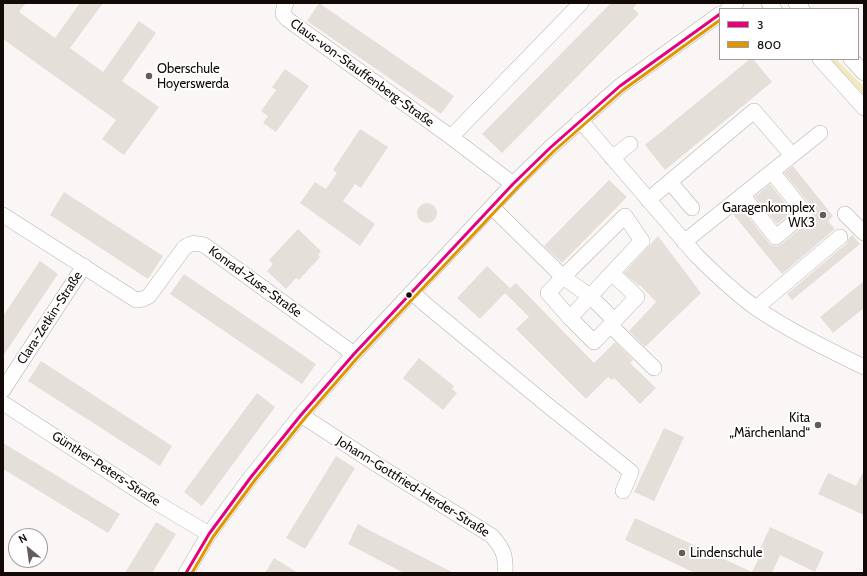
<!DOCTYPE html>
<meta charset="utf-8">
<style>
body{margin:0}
#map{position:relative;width:867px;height:576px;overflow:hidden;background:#faf6f5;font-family:Cabin,sans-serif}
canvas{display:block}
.frame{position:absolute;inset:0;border:4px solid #130906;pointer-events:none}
.legend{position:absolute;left:719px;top:8px;width:140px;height:52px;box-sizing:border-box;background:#fff;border:1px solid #a19d9b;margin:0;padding:5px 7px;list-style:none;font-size:12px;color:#130906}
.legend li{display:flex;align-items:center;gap:8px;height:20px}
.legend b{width:20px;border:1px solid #a19d9b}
.north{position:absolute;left:8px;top:528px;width:40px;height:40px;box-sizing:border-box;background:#fff;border:1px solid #a19d9b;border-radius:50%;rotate:331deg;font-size:11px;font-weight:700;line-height:16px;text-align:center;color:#130906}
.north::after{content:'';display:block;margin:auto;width:14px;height:18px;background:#645c5a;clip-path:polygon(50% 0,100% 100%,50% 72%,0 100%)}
</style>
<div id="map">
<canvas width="867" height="576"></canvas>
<div class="frame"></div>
<ul class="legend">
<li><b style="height:5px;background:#e5007d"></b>3</li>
<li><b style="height:5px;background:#e09601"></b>800</li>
</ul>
<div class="north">N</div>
</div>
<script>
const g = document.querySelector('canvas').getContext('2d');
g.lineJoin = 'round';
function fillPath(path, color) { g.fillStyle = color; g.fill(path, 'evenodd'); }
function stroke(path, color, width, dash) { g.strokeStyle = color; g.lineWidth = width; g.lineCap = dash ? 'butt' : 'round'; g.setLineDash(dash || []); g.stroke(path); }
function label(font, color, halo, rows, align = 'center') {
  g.font = font + ' Cabin,sans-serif'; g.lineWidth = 4; g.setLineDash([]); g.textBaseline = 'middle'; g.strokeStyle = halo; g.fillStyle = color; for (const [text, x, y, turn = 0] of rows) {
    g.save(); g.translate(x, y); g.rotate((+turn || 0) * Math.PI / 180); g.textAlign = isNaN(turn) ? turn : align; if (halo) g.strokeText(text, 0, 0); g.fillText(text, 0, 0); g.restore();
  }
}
fillPath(new Path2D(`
 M830 59H836L864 87V95Z`), '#f0e9bc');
fillPath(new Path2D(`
 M3 3H26L19 12 55 38 80 3H103L70 48 103 72 139 21 156 33 122 81 159 107 124 155 102 139 116 120 3 39Z
 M319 3 454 96 441 114 307 21Z
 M611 3H637L633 8 639 14 502 153 482 134Z
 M750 59H753L772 82 665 170 645 145Z
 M285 69 309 86 276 132 263 123 268 116 261 111 276 90 272 87Z
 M360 129 388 147 361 188 355 184 343 201 375 224 360 246 300 203 315 182 326 189 337 173 333 170Z
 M793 166 833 216 828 221 835 229 782 274 733 214 741 208 769 243 772 245 777 246 782 244 811 220 814 216V211L812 207 784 173Z
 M609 180 627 197 562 263 544 246Z
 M770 184 792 212 777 224 755 197Z
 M64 192 163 256 148 279 50 215Z
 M417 213a10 10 0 1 1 20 0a10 10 0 1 1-20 0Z
 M298 229 321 251 318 255 320 257 299 280 296 278 286 289 267 271 273 264 269 260Z
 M852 235 860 244 792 300 787 294 846 244 849 238Z
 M658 236 701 293 645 347 629 331 656 302 640 285 639 286 624 273Z
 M40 261 58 274 3 356V316Z
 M487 266 510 288 508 290 516 283 594 363 615 342 633 360 630 363 656 388 640 404 614 378 612 380 608 377 586 399 516 329 529 317 505 293 480 319 457 298Z
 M184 274 316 364 302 384 170 294Z
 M864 281V308L833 333 820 317Z
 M419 358 454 386 452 389 457 393 443 410 403 378Z
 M41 361 172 446 160 466 28 381Z
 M257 393 275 407 202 506 184 492Z
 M664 428 684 437 654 501 634 492Z
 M3 443 120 514 108 533 3 469Z
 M336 456 355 468 305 549 286 538Z
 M864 470V515L818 494 828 473 856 486Z
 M635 518 752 572 764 548 761 547 770 527 824 552 815 572 780 555 772 573H695L625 540Z
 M156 522 176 534 152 573H125Z
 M358 524 371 531 454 573H404L348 544Z
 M274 558 298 573H265Z`), '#e5dfda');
const minor = new Path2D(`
 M286 3 284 8 283 14 287 19 451 137 513 184
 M769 3 774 9
 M796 3 802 9
 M728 9 736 3
 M820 59 864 108
 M851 59 864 73
 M580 120 696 255C715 274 734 292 756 308 790 331 827 349 864 367
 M451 137 581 3
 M612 158 630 144
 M670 182 692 208
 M742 195 776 237 805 213 772 172
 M648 200 754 111 792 155
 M492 207 563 277 625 216 642 241C618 266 594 292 570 318L548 293 563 277 590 296 615 321
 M845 214 864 233
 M3 215 136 300 143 299 149 296 184 248C191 242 196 243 204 245L354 354
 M684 242 820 133
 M412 292 425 304 546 404 630 471 631 472 623 491
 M756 308 840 237
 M570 318 594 342 637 297 612 273
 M610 325 654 368
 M3 390 84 266
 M3 403 152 500 209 534
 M301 415 376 464 492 536C503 549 506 555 505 573
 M186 573 209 534 251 477 301 415 354 354 513 184 551 147 620 86 720 14`);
stroke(minor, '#b8b1ae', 16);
stroke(minor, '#fefefe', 15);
stroke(new Path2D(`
 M186 573 209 534 251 477 301 415 354 354 513 184 551 147 620 86 720 14`), '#e5007d', 3);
stroke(new Path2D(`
 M192 573 213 537 255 480 305 418 358 357 517 188 554 151 623 90 720 20`), '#e09601', 3);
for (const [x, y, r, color] of [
 [149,76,4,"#645c5a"],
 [823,215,4,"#645c5a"],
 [409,295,3.5,"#130906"],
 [818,425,4,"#645c5a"],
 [682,553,4,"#645c5a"]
]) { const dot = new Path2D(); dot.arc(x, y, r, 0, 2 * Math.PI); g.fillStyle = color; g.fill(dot); stroke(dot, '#fff', 1.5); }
label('13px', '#130906', '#fff', [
 ["Oberschule",157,69],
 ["Hoyerswerda",157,84],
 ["Garagenkomplex",815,208,"right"],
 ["WK3",815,223,"right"],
 ["Kita",810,418,"right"],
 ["„Märchenland“",810,433,"right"],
 ["Lindenschule",690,553]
], 'left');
label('13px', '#130906', '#fff', [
 ["Claus-von-Stauffenberg-Straße",362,73,36],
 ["Konrad-Zuse-Straße",255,282,36],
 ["Clara-Zetkin-Straße",50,318,-57],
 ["Günther-Peters-Straße",106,469,33],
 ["Johann-Gottfried-Herder-Straße",413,487,32]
]);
</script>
